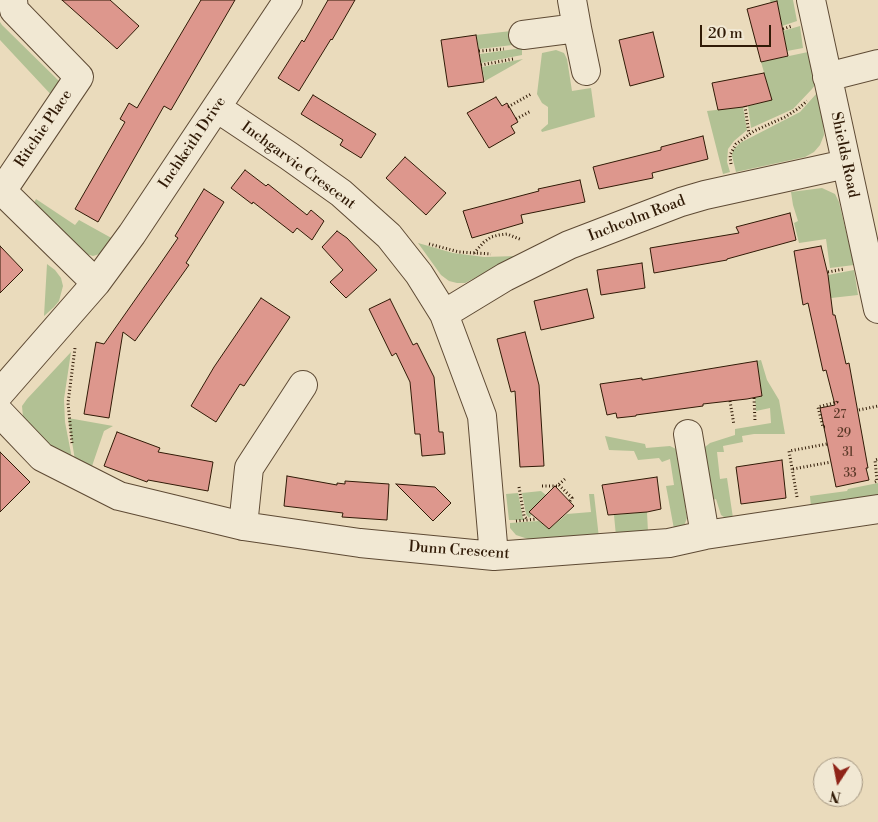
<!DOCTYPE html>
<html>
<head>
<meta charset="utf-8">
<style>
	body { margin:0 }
	#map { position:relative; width:878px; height:822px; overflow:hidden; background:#eadbbc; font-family:"Libre Bodoni",serif }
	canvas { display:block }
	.north { position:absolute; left:813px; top:757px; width:50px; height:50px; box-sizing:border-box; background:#f1e8d3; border:1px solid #a49681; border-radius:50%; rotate:191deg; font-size:14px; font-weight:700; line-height:20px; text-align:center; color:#301a06 }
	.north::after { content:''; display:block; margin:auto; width:18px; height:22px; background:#8f2418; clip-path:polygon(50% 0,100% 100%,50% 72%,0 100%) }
	.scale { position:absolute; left:700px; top:25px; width:71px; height:22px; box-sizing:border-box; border:2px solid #301a06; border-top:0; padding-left:6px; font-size:15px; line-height:18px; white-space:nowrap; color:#301a06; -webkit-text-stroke:4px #f1e8d3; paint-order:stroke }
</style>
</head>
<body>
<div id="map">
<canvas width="878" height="822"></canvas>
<div class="north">N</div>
<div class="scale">20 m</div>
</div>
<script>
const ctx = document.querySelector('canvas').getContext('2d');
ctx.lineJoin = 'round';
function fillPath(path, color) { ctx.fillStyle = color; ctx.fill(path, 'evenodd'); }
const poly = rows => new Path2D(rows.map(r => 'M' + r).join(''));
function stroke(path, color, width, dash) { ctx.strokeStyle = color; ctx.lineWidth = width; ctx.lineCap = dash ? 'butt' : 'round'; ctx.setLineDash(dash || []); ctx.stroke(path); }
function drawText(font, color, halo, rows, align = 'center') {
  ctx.font = font + ' "Libre Bodoni",serif'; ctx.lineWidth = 4; ctx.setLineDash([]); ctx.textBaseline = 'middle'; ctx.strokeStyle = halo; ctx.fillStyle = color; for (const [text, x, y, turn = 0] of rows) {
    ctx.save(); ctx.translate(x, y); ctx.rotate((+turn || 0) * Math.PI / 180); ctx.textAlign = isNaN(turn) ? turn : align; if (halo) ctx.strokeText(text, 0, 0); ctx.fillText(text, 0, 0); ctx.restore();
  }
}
const green = poly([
	[770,0,793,0,797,21,782,26,777,1,771,3],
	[0,22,2,25,61,83,56,100,0,40],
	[800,26,803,48,787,51,783,31],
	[520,30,521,44,479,49,476,35],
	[522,48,522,55,481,63,480,54],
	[556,50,564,53,567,59,572,91,591,88,595,117,542,132,541,130,548,124,548,107,542,103,537,94,542,53],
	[808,52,815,85,812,89,793,109,751,128,748,106,772,100,761,62],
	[523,59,515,64,485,81,482,67],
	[817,93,823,123,824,135,820,145,814,152,805,157,736,172,732,156,733,150,740,143,800,112],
	[743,107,747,130,734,141,728,149,727,162,730,172,723,174,707,111],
	[822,188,835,194,839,202,854,265,830,268,826,239,799,243,794,223,798,221,793,205,791,192],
	[36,199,75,225,79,220,115,240,106,252,93,256,86,254,33,205],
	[418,243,453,253,484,257,517,256,465,283,457,283,449,281,441,275],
	[47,264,55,270,61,278,63,286,59,301,54,307,44,316],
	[854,270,858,295,831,298,828,275],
	[71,352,64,399,65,422,74,469,25,423,23,417,22,406,27,399],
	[761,360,767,380,779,400,785,434,754,434,742,436,743,442,723,446,724,452,717,452,720,479,727,478,733,518,727,519,721,515,716,499,708,501,703,453,705,447,710,443,735,435,735,429,771,423,770,408,756,411,755,398,762,396,757,361],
	[68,418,113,426,104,431,91,469,75,460],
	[605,436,645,444,646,448,670,446,680,451,692,504,685,506,687,518,684,526,674,529,666,486,674,485,670,459,662,462,659,458,638,460,634,451,609,450],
	[878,483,878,496,811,507,810,496,847,491,848,489],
	[541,491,546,495,530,512,532,514,529,518,526,514,522,493],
	[518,493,523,518,525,520,509,520,506,494],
	[589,494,594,494,599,538,531,540,516,535,510,528,510,523,539,521,549,529,567,514,591,512],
	[647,512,648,532,616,536,614,515]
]);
const building = poly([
	[62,0,110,0,139,26,117,49,62,0],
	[201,0,235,0,171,110,164,106,98,222,75,209,125,122,120,119,129,103,137,108,201,0],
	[328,0,355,0,332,40,331,39,299,91,278,78,302,40,304,42,328,0],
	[777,1,788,56,761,62,747,9,777,1],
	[653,32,664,77,630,86,619,40,653,32],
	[476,35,484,82,448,87,441,40,476,35],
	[764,73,772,100,743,107,718,110,712,83,764,73],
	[313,95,376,134,361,158,340,145,343,140,301,114,313,95],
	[496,97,502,106,507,103,518,122,511,126,515,133,489,148,467,113,496,97],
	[703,136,708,159,652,173,653,178,599,189,593,167,661,150,661,147,703,136],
	[405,157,446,193,426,215,386,178,405,157],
	[245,170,266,186,268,184,307,215,311,210,324,221,312,240,297,228,293,233,253,202,252,204,231,188,245,170],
	[580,180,585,202,521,215,523,223,472,238,463,211,539,191,538,189,580,180],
	[204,189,224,202,186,263,189,265,135,341,123,332,109,418,84,414,96,342,104,344,156,270,178,238,175,236,204,189],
	[790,213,796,240,727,259,727,260,654,273,650,248,739,233,736,227,790,213],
	[337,231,347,238,377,270,346,298,330,282,343,270,322,247,337,231],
	[0,246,23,270,0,293,0,246],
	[821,246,828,275,833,315,835,315,846,364,849,363,868,468,866,468,869,480,836,487,820,408,835,405,826,370,823,371,808,303,803,305,794,251,821,246],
	[642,263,645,288,601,295,597,270,642,263],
	[587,289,594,318,541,330,534,301,587,289],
	[261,298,290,317,244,386,240,384,216,422,191,406,214,367,261,298],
	[390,299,413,345,417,343,434,377,439,432,443,432,445,454,422,456,420,434,415,434,410,382,396,353,392,356,369,309,390,299],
	[525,332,539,385,544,466,520,467,515,391,511,392,497,339,525,332],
	[757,361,762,396,747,399,703,404,703,406,636,415,636,416,617,418,616,413,607,415,600,384,642,378,642,380,757,361],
	[117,432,160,448,158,452,213,462,208,491,148,480,147,482,104,466,117,432],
	[0,452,30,482,0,512,0,452],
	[782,460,786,498,741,504,736,467,782,460],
	[287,476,337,485,337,483,345,484,345,481,389,484,387,520,342,517,343,513,284,506,287,476],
	[657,477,661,509,647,512,608,515,602,485,657,477],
	[396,484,435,487,451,503,433,521,396,484],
	[555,486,574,506,549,529,529,512,555,486]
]);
const path = poly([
	[783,29,792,26],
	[479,51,504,49],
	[481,65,513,59],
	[745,106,749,134],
	[508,107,531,94],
	[516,119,531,111],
	[731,164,730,155,736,144,754,131,785,117,799,108,807,101],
	[429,244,459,252,491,254],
	[474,253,484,242,491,237,499,235,507,234,522,240],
	[828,272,844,269],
	[754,398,755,421],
	[730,401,734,425],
	[859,410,878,406],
	[825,427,823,427,818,407,837,402,837,399],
	[72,443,68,403,75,348],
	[793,469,831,462],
	[875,482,877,481,875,460,878,459],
	[559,485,572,498,570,501],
	[542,486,557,486,565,479],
	[519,487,524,516,528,520],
	[797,497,789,451,827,444],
	[516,521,537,519]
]);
const minor = poly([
	[572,0,577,28],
	[811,0,878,309],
	[523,35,577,28,586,71],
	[827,77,878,64],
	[217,108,289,156,341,193,389,236,419,274,444,314,482,416,494,556],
	[0,189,96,283],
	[2,191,79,77,14,10,13,0],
	[444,314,505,277,569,245,681,202,705,195,846,164],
	[0,393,96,283,132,234,288,0],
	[0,413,42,457,119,496,243,526,360,543,494,556,669,543,705,535,878,509],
	[688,434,705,535],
	[243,526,249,468,303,385]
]);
const numberNames = [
	["27",840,415],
	["29",844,434],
	["31",848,453],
	["33",850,474]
];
const streetNames = [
	["Ritchie Place",44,129,-56],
	["Inchkeith Drive",193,143,-56],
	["Shields Road",844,155,78],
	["Inchgarvie Crescent",298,166,36],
	["Inchcolm Road",637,219,-21],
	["Dunn Crescent",459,551,4]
];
fillPath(green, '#b2c194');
fillPath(building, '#dd978d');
stroke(building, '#301a06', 1);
stroke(minor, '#5e4a34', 30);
stroke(path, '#301a06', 3, [1, 2.5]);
stroke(minor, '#f1e8d3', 28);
drawText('12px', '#5b3928', null, numberNames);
drawText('15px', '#301a06', '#f1e8d3', streetNames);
</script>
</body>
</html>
